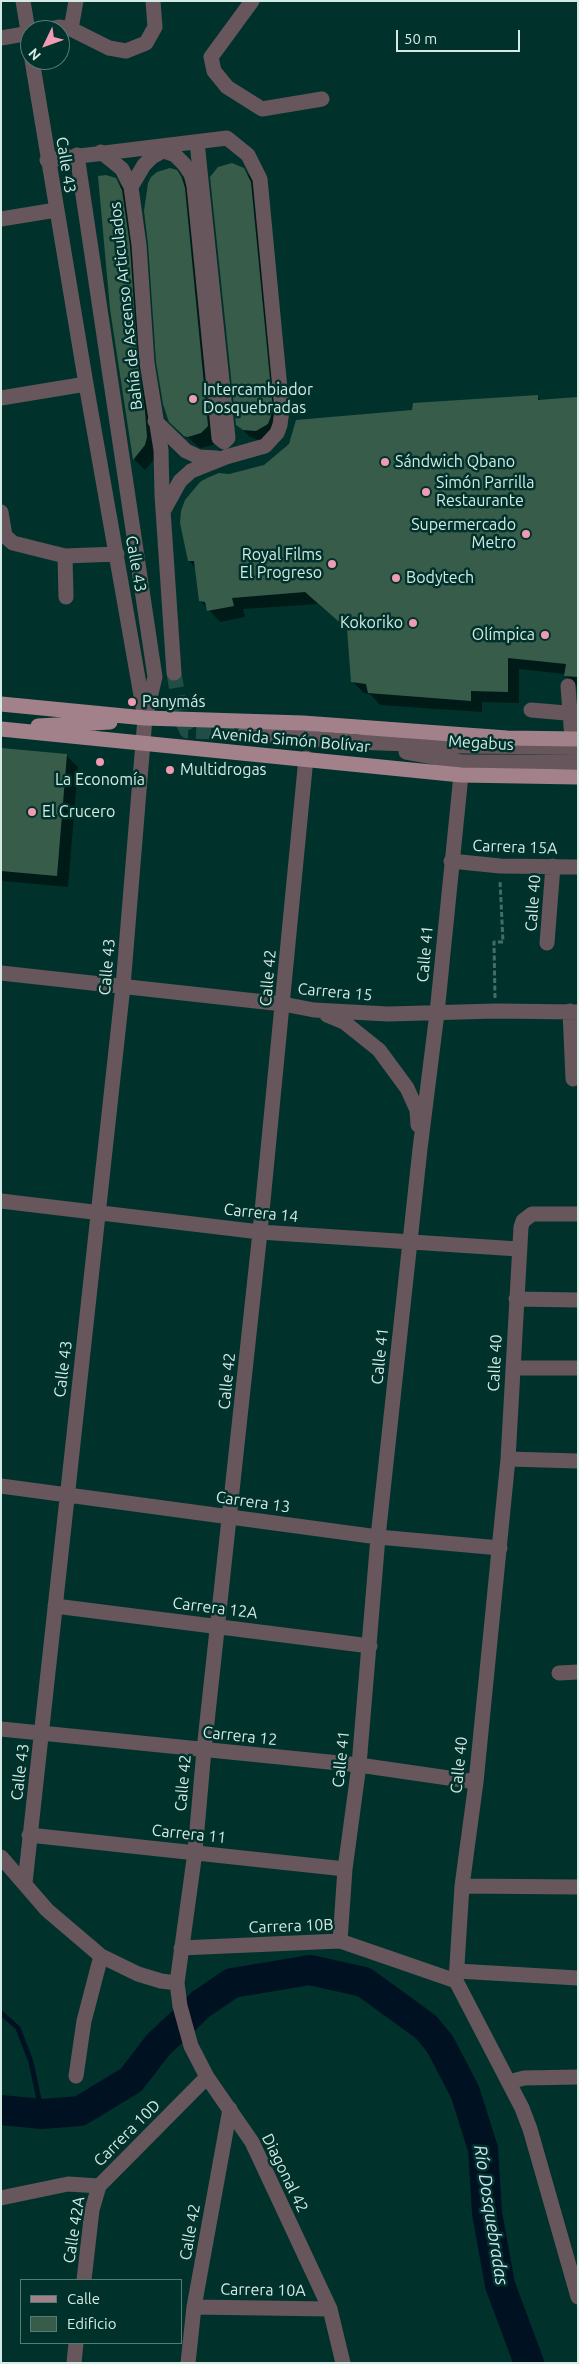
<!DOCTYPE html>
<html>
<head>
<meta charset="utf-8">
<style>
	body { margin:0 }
	#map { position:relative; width:579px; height:2364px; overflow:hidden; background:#00322b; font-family:Ubuntu,sans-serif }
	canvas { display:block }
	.frame { position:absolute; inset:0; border:2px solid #d3eae5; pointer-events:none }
	.legend { position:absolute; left:20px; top:2279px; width:162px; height:65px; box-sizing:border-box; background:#00322b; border:1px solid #547c75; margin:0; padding:6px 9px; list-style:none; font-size:15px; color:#d3eae5 }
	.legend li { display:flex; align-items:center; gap:10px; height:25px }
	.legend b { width:25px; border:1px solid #547c75 }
	.north { position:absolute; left:20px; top:20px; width:50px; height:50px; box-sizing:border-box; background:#00322b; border:1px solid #547c75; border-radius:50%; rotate:228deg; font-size:14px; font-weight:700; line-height:20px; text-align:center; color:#d3eae5 }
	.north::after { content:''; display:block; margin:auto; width:18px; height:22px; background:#f19ab3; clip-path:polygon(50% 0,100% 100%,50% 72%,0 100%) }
	.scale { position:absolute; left:396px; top:30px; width:124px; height:22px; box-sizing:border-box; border:2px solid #d3eae5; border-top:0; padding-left:6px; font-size:15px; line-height:18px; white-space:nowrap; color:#d3eae5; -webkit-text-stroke:4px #00322b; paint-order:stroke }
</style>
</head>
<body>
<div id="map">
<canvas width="579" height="2364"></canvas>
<div class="frame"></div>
<ul class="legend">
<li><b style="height:6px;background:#a3818a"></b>Calle</li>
<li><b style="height:14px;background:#385c4a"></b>Edificio</li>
</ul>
<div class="north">N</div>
<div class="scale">50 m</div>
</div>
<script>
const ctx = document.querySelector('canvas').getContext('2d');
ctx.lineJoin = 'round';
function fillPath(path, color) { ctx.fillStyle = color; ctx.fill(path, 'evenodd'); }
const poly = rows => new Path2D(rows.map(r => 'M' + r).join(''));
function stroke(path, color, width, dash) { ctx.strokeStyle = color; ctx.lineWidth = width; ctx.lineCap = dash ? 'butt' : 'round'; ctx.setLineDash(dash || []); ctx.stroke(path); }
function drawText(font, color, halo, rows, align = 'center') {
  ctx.font = font + ' Ubuntu,sans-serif'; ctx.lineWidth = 5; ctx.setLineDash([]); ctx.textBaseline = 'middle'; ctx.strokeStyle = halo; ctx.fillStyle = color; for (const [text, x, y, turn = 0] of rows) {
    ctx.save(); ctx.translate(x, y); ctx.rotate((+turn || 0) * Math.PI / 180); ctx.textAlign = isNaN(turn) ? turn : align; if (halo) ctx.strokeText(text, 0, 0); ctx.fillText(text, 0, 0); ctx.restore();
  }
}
const shadow = poly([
	[243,169,255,181,284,422,262,442,250,437,238,425],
	[176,171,188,183,219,438,213,445,200,448,180,431],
	[114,178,126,190,156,457,145,470,134,459,111,309],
	[537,397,542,401,578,399,578,688,565,676,565,674,519,669,519,703,482,702,482,712,380,705,370,694,364,693,352,681,348,630,318,604,243,609,245,617,220,622,200,600,196,568,189,561,229,476,265,467,414,411],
	[66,755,78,767,68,887,3,881,1,879,1,758]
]);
const stream = poly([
	[1,2013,18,2028,31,2062,42,2114]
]);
const river = poly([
	[1,2110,42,2114,80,2111,131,2080,158,2045,175,2029,201,2004,232,1983,310,1970,364,1982,426,2027,440,2044,465,2092,483,2149,487,2213,500,2285,529,2363]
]);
const building = poly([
	[232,163,244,168,251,182,273,410,268,424,256,431,243,430,236,425,210,177,218,167],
	[170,168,177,170,182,178,185,188,208,426,201,433,188,437,184,436,169,422,163,404,156,362,148,244,144,211,148,183,151,177,157,172],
	[106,175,116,178,122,190,130,246,138,364,145,411,147,437,145,445,133,460,110,309,98,176],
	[538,395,538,400,578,397,578,677,564,676,566,664,508,658,508,692,471,691,471,701,368,693,366,684,351,682,347,629,305,592,232,598,234,606,207,611,205,602,199,601,194,561,188,561,180,523,181,511,185,500,200,482,207,478,219,473,229,474,264,465,289,444,296,420,412,410,413,403],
	[1,748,67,754,57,876,1,871]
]);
const minorTunnel = poly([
	[174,673,182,721,187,731,245,733]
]);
const path = poly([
	[495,998,494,942,503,942,500,881]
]);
const minor = poly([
	[23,1,30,43],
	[252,1,211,57,214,71,227,87,262,109,322,99],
	[71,29,76,1],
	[44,30,59,27,71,29,109,48,126,51,146,43,155,27,153,1],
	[1,38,30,33],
	[156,148,175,155,184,164,191,174,194,186,219,438,224,442,228,438,197,142],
	[101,152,122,169,131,187,139,245,147,363,161,450,162,495,174,673],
	[77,155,155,677,147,710],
	[47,160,227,138,248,155,260,179,282,410,280,425,277,433,265,446,226,457,191,471,180,481,164,510],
	[131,187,144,165,152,157,168,148],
	[1,219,56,210],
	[1,398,86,384],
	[155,421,186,451,199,457,217,458],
	[1,512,5,536,13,543,65,556,117,554],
	[65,556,66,597],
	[568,686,572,739],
	[531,710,578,714],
	[245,733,355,742,461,746,578,747],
	[406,752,461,762,578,762],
	[306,758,260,1232,204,1750,195,1852,177,1983,180,2006,191,2046,207,2077,252,2142,330,2309,343,2363],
	[451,861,500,866,578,867],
	[547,943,553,866],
	[1,973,283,1004,314,1010,388,1014,496,1011,578,1012],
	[570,1011,573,1079],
	[327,1015,344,1022,379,1050,407,1088,417,1110,418,1125],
	[1,1201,260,1232,518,1249],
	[578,1214,532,1214,523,1221,521,1227,508,1459,476,1782,462,1886,456,1981,522,2108,530,2129,578,2297],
	[516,1299,578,1300],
	[513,1368,578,1368],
	[508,1459,578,1461],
	[1,1486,378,1537,500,1548],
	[55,1606,370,1646],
	[559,1673,578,1672],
	[1,1729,359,1765,476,1782],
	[29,1835,345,1869],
	[1,1857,47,1910,101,1956,138,1974,161,1981,177,1983],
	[25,1883,123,986,145,718,86,384,32,60],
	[462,1886,578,1887],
	[340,1941,345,1869,359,1765,378,1537,420,1149,437,1013,461,775],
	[181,1948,340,1941,456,1981],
	[457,1971,578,1978],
	[76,2076,84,2021,101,1956],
	[509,2082,524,2078,578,2077],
	[1,2198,68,2184,99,2186,207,2077],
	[84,2280,92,2210,99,2186],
	[194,2307,330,2309],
	[74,2363,76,2343],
	[188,2363,194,2307,230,2109]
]);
const major = poly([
	[1,704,145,718,303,723,507,738,578,739],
	[38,726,110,722],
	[1,729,461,775,578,777]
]);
const markers = [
	[193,399,5,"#f19ab3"],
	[385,462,5,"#f19ab3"],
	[426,492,5,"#f19ab3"],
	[526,534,5,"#f19ab3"],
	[332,564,5,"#f19ab3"],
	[396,578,5,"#f19ab3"],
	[413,623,5,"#f19ab3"],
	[545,635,5,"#f19ab3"],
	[132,702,5,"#f19ab3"],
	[100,762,5,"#f19ab3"],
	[170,770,5,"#f19ab3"],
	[32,812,5,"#f19ab3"]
];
const streetNames = [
	["Calle 43",66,165,81],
	["Bahía de Ascenso Articulados",126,306,-96],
	["Calle 43",136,564,80],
	["Avenida Simón Bolívar",291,740,5],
	["Megabus",481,743,3],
	["Carrera 15A",515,847,2],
	["Calle 40",533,903,-86],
	["Calle 41",425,954,-85],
	["Calle 43",107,967,-85],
	["Calle 42",268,978,-85],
	["Carrera 15",335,992,5],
	["Carrera 14",261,1213,6],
	["Calle 41",380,1356,-84],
	["Calle 40",495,1363,-87],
	["Calle 43",63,1369,-83],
	["Calle 42",227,1381,-84],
	["Carrera 13",253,1502,8],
	["Carrera 12A",215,1608,7],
	["Carrera 12",240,1736,6],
	["Calle 41",341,1759,-84],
	["Calle 40",459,1765,-84],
	["Calle 43",20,1772,-83],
	["Calle 42",183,1783,-85],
	["Carrera 11",189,1834,6],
	["Carrera 10B",291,1926,-2],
	["Carrera 10D",127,2133,-45],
	["Diagonal 42",285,2173,64],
	["Calle 42A",74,2230,-81],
	["Calle 42",190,2232,-80],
	["Carrera 10A",263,2290,1]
];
const poiNames = [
	["Intercambiador",203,390],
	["Dosquebradas",203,408],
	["Sándwich Qbano",395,462],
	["Simón Parrilla",436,483],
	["Restaurante",436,501],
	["Supermercado",516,525,"right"],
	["Metro",516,543,"right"],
	["Royal Films",322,555,"right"],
	["El Progreso",322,573,"right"],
	["Bodytech",406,578],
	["Kokoriko",403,623,"right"],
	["Olímpica",535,635,"right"],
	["Panymás",142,702],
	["Multidrogas",180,770],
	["La Economía",100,780,"center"],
	["El Crucero",42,812]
];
const waterNames = [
	["Río Dosquebradas",491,2215,81]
];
fillPath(shadow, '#0007');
stroke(stream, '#001121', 5);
stroke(river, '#001121', 30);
fillPath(building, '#385c4a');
stroke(minorTunnel, '#204e47', 15, [15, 8]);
stroke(path, '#446d67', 3, [5, 2.5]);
stroke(minor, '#67565b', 15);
stroke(major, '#a3818a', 15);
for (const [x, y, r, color] of markers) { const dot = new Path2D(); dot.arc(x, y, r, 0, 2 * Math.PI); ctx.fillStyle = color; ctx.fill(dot); stroke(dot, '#00322b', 2); }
drawText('16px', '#d3eae5', '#00322b', streetNames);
drawText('16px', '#d3eae5', '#00322b', poiNames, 'left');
drawText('italic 18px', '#d1e4f4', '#00322b', waterNames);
</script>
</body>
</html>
